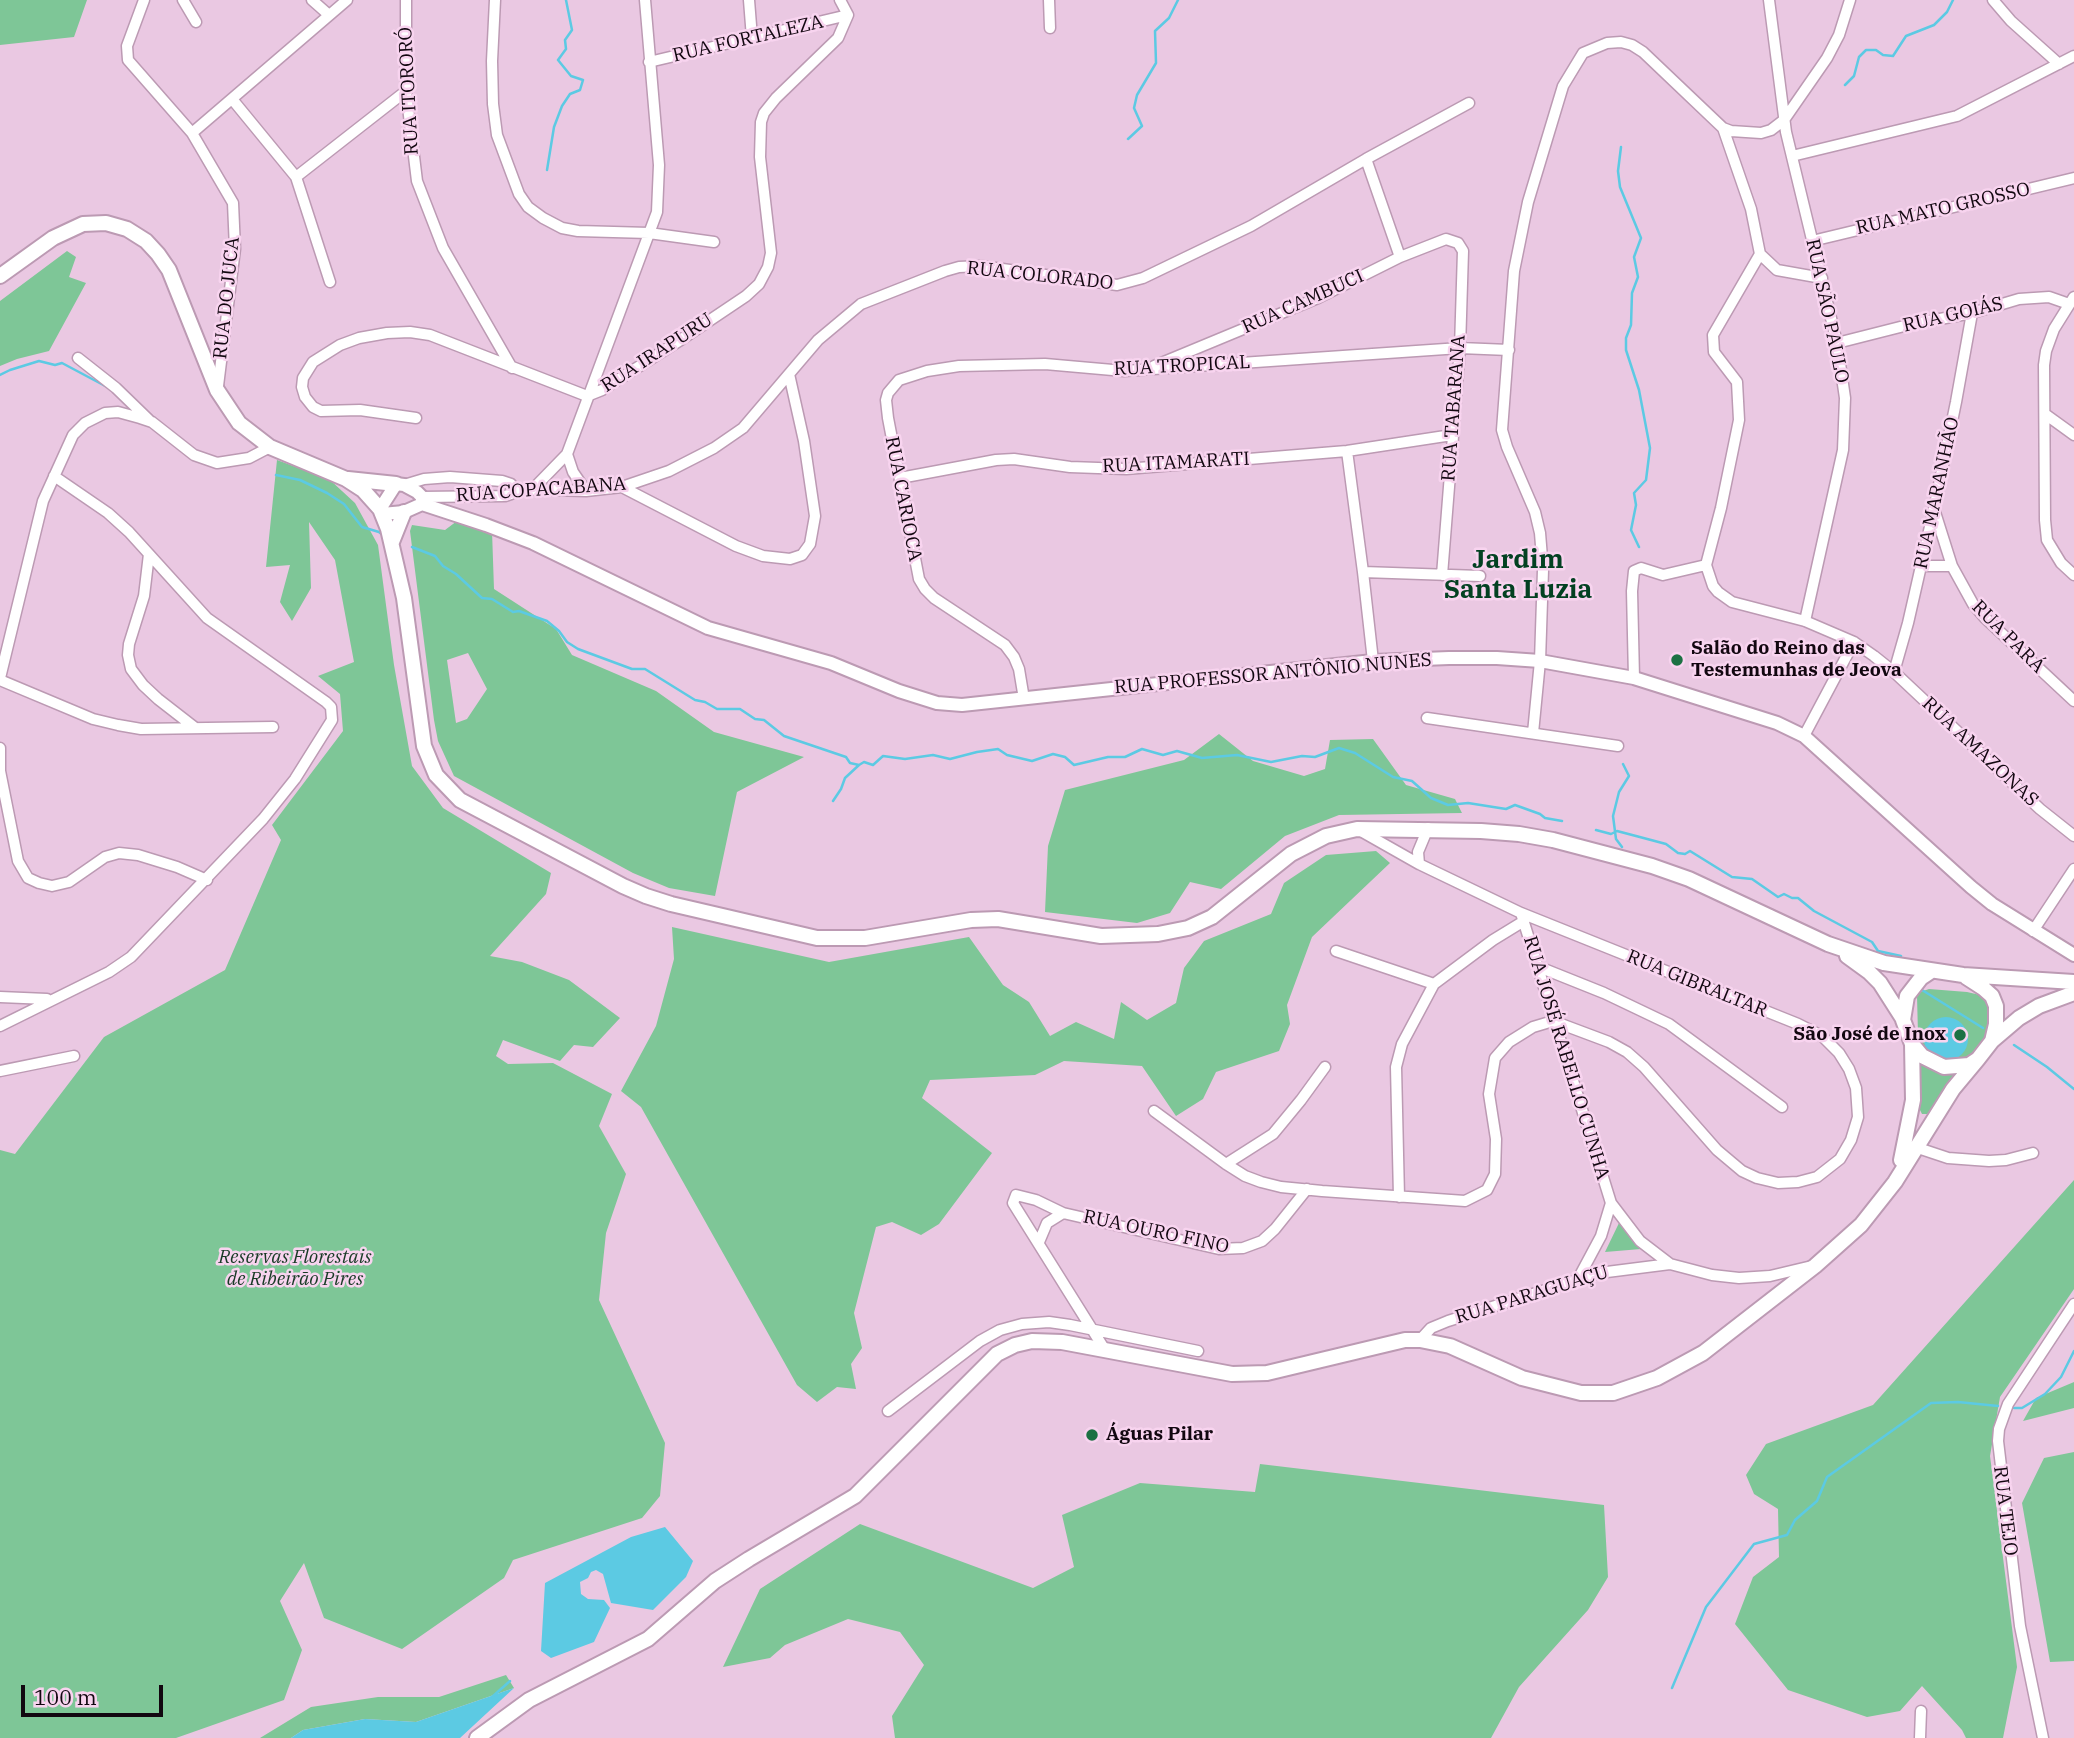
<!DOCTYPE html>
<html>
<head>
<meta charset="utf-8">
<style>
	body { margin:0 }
	#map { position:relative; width:2074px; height:1738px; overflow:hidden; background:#eac8e2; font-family:"IBM Plex Serif",serif }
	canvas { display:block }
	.scale { position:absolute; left:21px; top:1685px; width:142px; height:32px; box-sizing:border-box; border:4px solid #120710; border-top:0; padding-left:9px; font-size:21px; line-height:24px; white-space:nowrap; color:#120710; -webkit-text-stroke:5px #f8d4ef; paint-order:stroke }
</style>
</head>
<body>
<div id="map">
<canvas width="2074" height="1738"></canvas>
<div class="scale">100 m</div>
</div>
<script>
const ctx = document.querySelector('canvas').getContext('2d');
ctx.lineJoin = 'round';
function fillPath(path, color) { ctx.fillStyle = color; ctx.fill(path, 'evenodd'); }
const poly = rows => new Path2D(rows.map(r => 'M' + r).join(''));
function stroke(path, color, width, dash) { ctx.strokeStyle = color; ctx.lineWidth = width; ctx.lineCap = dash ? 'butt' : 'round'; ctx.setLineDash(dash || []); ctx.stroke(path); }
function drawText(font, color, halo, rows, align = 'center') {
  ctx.font = font + ' "IBM Plex Serif",serif'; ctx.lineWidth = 5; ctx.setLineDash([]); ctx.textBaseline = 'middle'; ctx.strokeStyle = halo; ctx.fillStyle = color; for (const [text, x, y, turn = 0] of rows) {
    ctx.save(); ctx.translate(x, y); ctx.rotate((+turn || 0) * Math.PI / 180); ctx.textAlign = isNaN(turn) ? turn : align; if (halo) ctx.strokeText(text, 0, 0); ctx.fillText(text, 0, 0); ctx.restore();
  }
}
const green = poly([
	[0,0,87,0,74,37,0,45],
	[67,251,76,257,69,277,86,283,49,351,17,359,0,366,0,301],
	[277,460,329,479,355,503,378,545,394,665,412,766,443,808,551,873,546,894,490,956,522,962,569,980,620,1018,593,1047,574,1045,560,1061,503,1040,496,1056,508,1064,553,1063,612,1094,599,1126,626,1174,606,1233,599,1300,665,1443,660,1496,642,1518,513,1560,504,1578,402,1649,324,1618,304,1563,280,1601,302,1650,284,1700,176,1738,0,1738,0,1150,15,1154,104,1037,225,970,281,840,272,825,343,731,340,694,318,676,354,662,335,560,309,522,311,588,292,621,280,602,290,565,266,567],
	[457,521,492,531,494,589,556,629,572,655,656,691,714,732,804,757,737,792,715,896,669,888,633,873,454,776,438,741,434,720,410,531,412,525,445,530],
	[468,653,487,689,467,719,456,723,447,660],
	[1219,734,1253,761,1304,776,1325,769,1330,740,1373,739,1406,785,1455,799,1462,813,1339,815,1285,836,1221,889,1190,882,1170,913,1137,923,1045,912,1048,846,1065,790,1184,760],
	[1376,851,1390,863,1312,937,1287,1005,1290,1024,1279,1051,1216,1072,1203,1099,1176,1116,1142,1066,1064,1061,1035,1075,930,1080,922,1098,992,1153,939,1224,921,1235,892,1222,876,1227,854,1313,862,1348,851,1364,856,1389,837,1387,817,1402,797,1385,641,1107,621,1091,656,1026,674,959,672,927,829,962,969,937,1003,985,1029,1002,1050,1036,1076,1022,1114,1039,1121,1002,1147,1020,1176,1003,1184,968,1204,941,1271,914,1284,883,1326,855],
	[1929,989,1967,992,1980,995,1989,1002,1992,1027,1965,1068,1931,1110,1927,1114,1922,1114,1920,1110,1917,996,1920,992],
	[2074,1180,2074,1289,2000,1397,1990,1456,2017,1667,2003,1738,1966,1738,1962,1730,1922,1686,1900,1711,1867,1717,1788,1690,1735,1624,1753,1577,1779,1557,1778,1509,1754,1494,1746,1475,1766,1444,1873,1405],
	[1619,1223,1641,1249,1605,1252],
	[2074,1382,2074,1408,2023,1421,2036,1398],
	[2074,1452,2074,1661,2050,1662,2022,1503,2044,1458],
	[1260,1464,1604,1505,1608,1577,1588,1610,1519,1687,1491,1738,895,1738,892,1716,924,1665,900,1632,848,1619,785,1645,770,1658,723,1667,760,1589,860,1524,1033,1588,1074,1567,1062,1515,1140,1483,1255,1492],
	[506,1675,514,1688,416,1722,365,1719,303,1730,291,1738,260,1738,311,1707,378,1697,439,1697]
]);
const water = poly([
	'1924 1039a22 22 0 1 1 44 0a22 22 0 1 1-44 0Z',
	[665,1527,693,1561,686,1577,653,1610,611,1603,603,1574,596,1570,591,1572,588,1578,580,1582,581,1594,588,1599,604,1600,610,1608,594,1642,551,1658,541,1651,545,1583,631,1537],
	[514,1688,460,1738,291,1738,303,1730,365,1719,416,1722]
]);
const stream = poly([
	[1845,85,1854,76,1859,57,1866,50,1876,50,1883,55,1893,56,1906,36,1934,25,1947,12,1953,0],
	[1128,139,1142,126,1134,108,1137,95,1156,63,1155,31,1169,18,1178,0],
	[1621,147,1618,171,1620,187,1641,238,1634,257,1638,277,1632,293,1631,325,1626,338,1626,350,1639,390,1650,448,1646,480,1634,493,1636,505,1631,530,1639,547],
	[547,170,554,127,562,106,570,94,580,90,583,80,571,76,558,60,566,49,565,40,572,30,566,0],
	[0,375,10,370,39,361,55,365,62,363,109,388],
	[276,475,300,480,327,493,344,504,362,527,379,532,385,537],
	[412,547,435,556,443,566,456,574,482,598,492,599,513,612,519,611,547,621,559,631,567,642,578,649,632,669,645,669,695,700,705,702,717,709,740,709,755,719,764,720,784,736,846,757,850,763,859,765,864,762,873,765,883,756,905,759,933,755,950,759,977,752,998,749,1007,755,1032,761,1053,754,1065,757,1074,765,1108,757,1125,757,1142,749,1163,755,1177,751,1202,758,1237,755,1271,762,1302,756,1315,757,1339,748,1355,753,1393,777,1412,781,1431,798,1448,805,1468,803,1506,809,1515,805,1540,814,1545,818,1562,821],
	[833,801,841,789,845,778,859,765],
	[1596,830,1611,834,1617,831,1636,836,1666,844,1678,853,1685,854,1690,851,1732,877,1752,879,1778,897,1784,894,1792,898,1798,898,1814,911,1872,942,1878,951,1901,956],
	[1622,847,1616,839,1613,816,1619,792,1629,776,1623,764],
	[1922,990,1983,1028],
	[2014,1045,2047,1067,2074,1089],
	[2014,1408,2022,1408,2045,1394,2061,1377,2074,1351],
	[1672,1688,1706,1607,1754,1544,1787,1535,1795,1520,1817,1501,1827,1477,1931,1403,1958,1402,1998,1406],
	[492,1697,510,1681]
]);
const minor = poly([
	[144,0,127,46,128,60,192,133,233,203,235,249,218,386],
	[183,0,196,22],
	[312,0,329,15],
	[406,0,406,91,417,181,443,248,512,368],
	[495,0,492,61,493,104,497,135,519,194,528,207,543,218,562,228,578,231,649,233,714,242],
	[749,0,752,38],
	[1049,0,1050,28],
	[1769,0,1786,132,1837,343,1845,398,1843,450,1805,621],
	[1993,0,2011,21,2059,64],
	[649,62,848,15],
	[232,99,296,177,330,282],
	[1723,128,1731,131,1761,133,1771,130,1784,120,1827,58,1839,35,1850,0],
	[192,133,347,0],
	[1792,156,1957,116,2074,56],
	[1366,159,1400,257],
	[296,177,406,91],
	[1812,241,2074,178],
	[1760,254,1777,270,1822,278],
	[2074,297,2054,329,2046,351,2044,365,2045,520,2047,540,2061,563,2074,575],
	[1837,343,1908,325,1972,313,2019,299,2049,297,2069,304],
	[78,358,116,388,149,420],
	[1154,366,1318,298,1400,257,1446,239,1458,243,1463,251,1460,348,1442,575],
	[2045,414,2074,435],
	[416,418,360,410,321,411,313,407,305,397,302,387,303,378,313,362,340,345,359,338,387,333,410,332,430,335,587,396,602,390,679,341,746,296,759,284,768,267,771,253,760,157,761,122,764,113,776,98,838,38,848,15,840,0],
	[1347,451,1363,572,1373,661],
	[567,454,573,472,586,491],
	[900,478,996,460,1014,459,1070,467,1126,469,1347,451,1452,435],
	[404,485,424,479,450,477,502,481,511,484,515,489],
	[622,487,736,546,763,556,790,559,802,555,810,544,815,516,804,441,789,374],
	[532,490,567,454,657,212,659,165,645,0],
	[422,497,505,496,511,494,515,489,586,491,622,487,669,471,714,448,743,428,818,340,861,304,945,271,959,267,981,266,1117,285,1143,278,1251,226,1366,159,1469,103],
	[1934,509,1952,566,1973,604,1985,618,2074,701],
	[149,554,144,596,129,644,128,655,131,669,143,685,158,699,194,727],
	[1706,565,1713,586,1718,592,1732,602,1805,621,1854,642,1874,656,1894,672,2040,809,2074,836],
	[1921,566,1952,566],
	[1363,572,1480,576],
	[1894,672,1908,623,1934,509,1956,402,1972,313],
	[0,678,43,501,73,435,85,423,105,413,118,412,140,418,152,422,194,455,217,463,249,458,270,447],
	[1634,678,1632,591,1634,571,1641,568,1663,575,1706,565],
	[0,680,93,719,118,725,141,729,273,727],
	[1024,699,1019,669,1014,657,1005,645,934,598,925,589,919,579,888,418,886,400,888,393,899,380,927,371,959,366,1045,364,1124,371,1460,348,1509,350],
	[1427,718,1618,746],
	[1533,733,1540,661,1543,570,1540,533,1535,512,1507,447,1502,430,1514,271,1528,202,1563,86,1583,53,1607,43,1621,42,1632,45,1643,52,1723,128,1751,209,1760,254,1713,335,1714,352,1737,382,1739,420,1721,508,1706,565],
	[1804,736,1854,642],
	[0,748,0,771,18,861,28,878,39,883,52,886,69,882,105,857,119,853,138,855,177,867,207,880],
	[1419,864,1418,852,1428,828],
	[1521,913,1611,1203,1640,1241,1670,1264],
	[2033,931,2074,869],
	[1336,951,1434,984],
	[1539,967,1604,993,1669,1024,1782,1107],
	[0,997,47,999],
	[0,1026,109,972,131,957,263,819,295,779,332,720,331,707,326,702,207,618,129,532,108,513,54,476],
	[0,1071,74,1056],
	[1154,1111,1226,1164,1245,1176,1261,1182,1281,1187,1322,1191,1465,1201,1487,1190,1495,1174,1496,1139,1489,1094,1495,1058,1509,1042,1533,1027,1553,1021,1609,1042,1627,1052,1644,1067,1717,1150,1742,1171,1757,1178,1778,1183,1798,1182,1817,1177,1840,1159,1851,1140,1858,1117,1856,1088,1849,1069,1839,1053,1822,1036,1798,1024,1521,913,1419,864,1359,830],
	[1915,1147,1948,1158,1989,1161,2006,1160,2033,1153],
	[1226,1164,1273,1134,1301,1100,1325,1067],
	[1399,1197,1396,1067,1402,1044,1434,984,1493,940,1524,921],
	[1039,1242,1047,1223,1063,1213],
	[1578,1279,1601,1236,1611,1203],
	[1420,1340,1431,1328,1448,1321,1599,1273,1670,1264,1712,1275,1739,1278,1770,1276,1812,1266],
	[1105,1350,1013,1203,1016,1195,1036,1200,1063,1213,1219,1249,1243,1248,1262,1241,1275,1229,1307,1189],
	[888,1411,980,1341,1000,1330,1022,1324,1049,1322,1070,1325,1198,1351],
	[1920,1738,1921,1711],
	[2043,1738,2020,1626,1998,1441,1999,1429,2008,1404,2074,1304]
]);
const tertiary = poly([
	[422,504,486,525,533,543,708,628,831,663,899,691,937,703,962,705,1373,661,1449,658,1497,658,1540,661,1634,678,1777,723,1804,736,1971,887,1992,904,2074,955],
	[380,509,396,484,404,485,417,492,422,497,422,504],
	[382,514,404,512,422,504]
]);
const secondary = poly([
	[0,276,53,238,83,224,106,223,127,229,146,241,158,254,169,270,217,390,239,423,270,447,346,479,363,490,380,509,388,529,404,598,424,746,436,775,460,800,623,886,646,896,671,904,817,938,865,938,971,920,998,919,1101,936,1158,934,1188,928,1212,917,1291,854,1326,836,1357,829,1481,831,1519,834,1553,840,1652,866,1689,879,1828,944,1884,963,1963,975,2074,982],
	[348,479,396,484],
	[392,542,404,512],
	[1847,956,1869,972,1880,983,1903,1019],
	[1930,972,1921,978,1907,996,1903,1020,1912,1044,1922,1056,1944,1067,1969,1065,1978,1059,1992,1041,2019,1018,2039,1006,2074,993],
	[1966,977,1983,988,1992,996,1996,1006,1996,1024,1992,1041],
	[1901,1160,1913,1100,1912,1044],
	[477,1738,529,1700,648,1639,715,1581,749,1559,855,1496,997,1354,1015,1345,1032,1341,1062,1342,1232,1374,1267,1373,1384,1345,1405,1340,1420,1340,1450,1346,1522,1378,1581,1393,1613,1393,1657,1378,1703,1353,1815,1266,1861,1225,1895,1182,1953,1089,1978,1059]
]);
const markers = [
	[1677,660,7,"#1c7143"],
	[1960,1035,7,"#1c7143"],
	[1092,1435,7,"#1c7143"]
];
const streetNames = [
	["RUA FORTALEZA",748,39,-13],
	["RUA ITORORÓ",409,91,-93],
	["RUA MATO GROSSO",1943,209,-13],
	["RUA COLORADO",1040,276,6],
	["RUA DO JUCA",227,298,-84],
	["RUA CAMBUCI",1303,302,-24],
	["RUA SÃO PAULO",1827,311,78],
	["RUA GOIÁS",1953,315,-13],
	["RUA IRAPURU",657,353,-33],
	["RUA TROPICAL",1182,366,-3],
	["RUA TABARANA",1454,408,-86],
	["RUA ITAMARATI",1176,463,-3],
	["RUA COPACABANA",541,490,-4],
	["RUA MARANHÃO",1937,493,-78],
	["RUA CARIOCA",903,499,79],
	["RUA PARÁ",2008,637,45],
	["RUA PROFESSOR ANTÔNIO NUNES",1273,674,-5],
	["RUA AMAZONAS",1980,752,43],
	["RUA GIBRALTAR",1697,984,22],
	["RUA JOSÉ RABELLO CUNHA",1566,1058,73],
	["RUA OURO FINO",1156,1232,12],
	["RUA PARAGUAÇU",1532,1295,-17],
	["RUA TEJO",2005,1511,83]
];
const poiNames = [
	["Salão do Reino das",1691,649],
	["Testemunhas de Jeova",1691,671],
	["São José de Inox",1946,1035,"right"],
	["Águas Pilar",1106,1435]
];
const parkNames = [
	["Reservas Florestais",295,1258],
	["de Ribeirão Pires",295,1280]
];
const districtNames = [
	["Jardim",1518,560],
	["Santa Luzia",1518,590]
];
fillPath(green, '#7ec697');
fillPath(water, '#5ccae3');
stroke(stream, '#5ccae3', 2.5);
stroke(minor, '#bc9ab3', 13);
stroke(tertiary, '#bc9ab3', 16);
stroke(secondary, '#bc9ab3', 18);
stroke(minor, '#fff', 10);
stroke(tertiary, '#fff', 12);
stroke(secondary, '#fff', 14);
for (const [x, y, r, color] of markers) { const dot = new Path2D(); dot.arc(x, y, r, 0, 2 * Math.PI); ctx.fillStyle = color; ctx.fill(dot); stroke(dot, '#f8d4ef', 2.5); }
drawText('19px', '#120710', '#f8d4ef', streetNames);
drawText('bold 19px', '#120710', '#f8d4ef', poiNames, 'left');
drawText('italic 19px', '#183a25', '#f8d4ef', parkNames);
drawText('bold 26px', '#034122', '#f8d4ef', districtNames);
</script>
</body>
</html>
